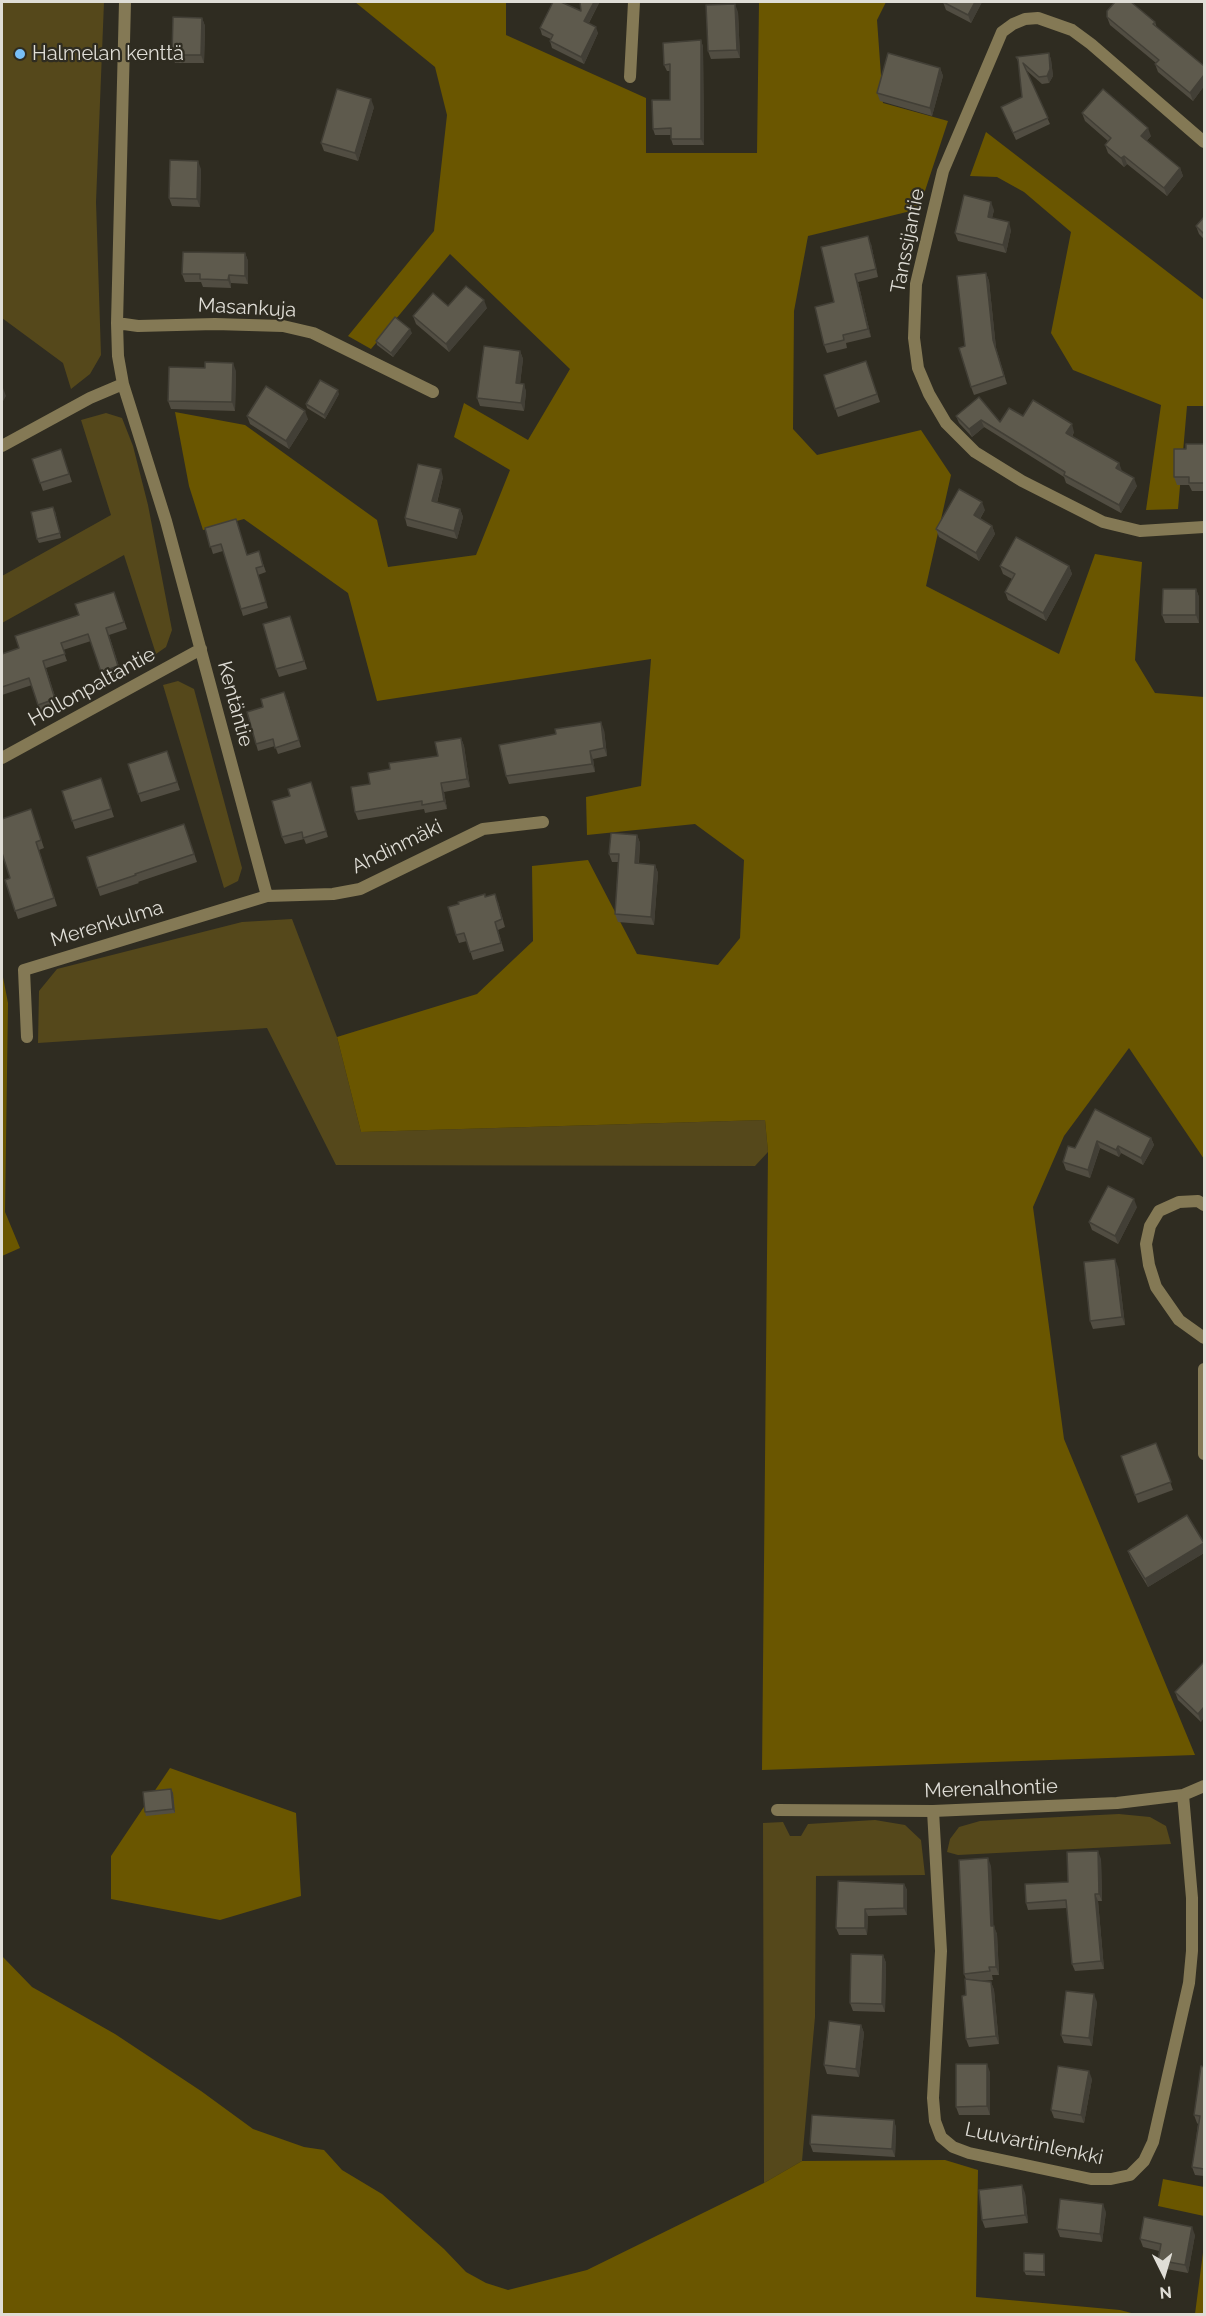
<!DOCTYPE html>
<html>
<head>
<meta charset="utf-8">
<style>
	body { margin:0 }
	#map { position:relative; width:1206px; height:2316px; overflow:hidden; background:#2f2c21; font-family:Raleway,sans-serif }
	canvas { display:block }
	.frame { position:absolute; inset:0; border:3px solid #dfddd6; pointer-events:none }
	.north { position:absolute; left:1134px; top:2244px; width:60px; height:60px; -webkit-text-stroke:4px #2f2c21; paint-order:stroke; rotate:175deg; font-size:16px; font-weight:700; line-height:24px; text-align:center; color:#dfddd6 }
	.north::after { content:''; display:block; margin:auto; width:21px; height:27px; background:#dfddd6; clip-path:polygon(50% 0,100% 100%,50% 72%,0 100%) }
</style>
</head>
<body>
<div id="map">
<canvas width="1206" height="2316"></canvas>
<div class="frame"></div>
<div class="north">N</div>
</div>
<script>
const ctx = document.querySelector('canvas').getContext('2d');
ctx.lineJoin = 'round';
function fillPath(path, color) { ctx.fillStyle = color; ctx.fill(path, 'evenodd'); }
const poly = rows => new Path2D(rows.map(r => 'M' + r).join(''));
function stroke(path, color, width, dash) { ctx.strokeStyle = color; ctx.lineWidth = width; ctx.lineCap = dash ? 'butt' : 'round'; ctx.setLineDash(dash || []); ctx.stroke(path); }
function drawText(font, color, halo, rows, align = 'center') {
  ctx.font = font + ' Raleway,sans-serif'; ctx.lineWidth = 4.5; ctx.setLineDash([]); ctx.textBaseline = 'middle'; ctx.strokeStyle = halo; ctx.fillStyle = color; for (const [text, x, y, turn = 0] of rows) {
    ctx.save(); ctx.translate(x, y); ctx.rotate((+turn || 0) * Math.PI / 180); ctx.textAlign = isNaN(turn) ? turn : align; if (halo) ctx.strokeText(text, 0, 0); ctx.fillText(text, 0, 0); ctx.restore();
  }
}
const green = poly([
	[2,2,104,2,96,202,101,355,90,374,71,389,63,363,2,318],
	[106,413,122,418,133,446,148,505,172,630,166,647,156,654,124,555,2,623,2,576,111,515,81,420],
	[178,681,194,689,242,868,238,881,224,888,163,685],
	[292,919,337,1037,361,1132,765,1120,768,1152,755,1166,336,1165,267,1028,38,1043,39,991,57,969,242,922],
	[1119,1814,1150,1817,1166,1826,1171,1844,958,1855,947,1852,950,1839,959,1827,980,1821],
	[875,1820,905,1825,921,1840,925,1875,816,1876,815,2017,802,2161,764,2183,763,1823,783,1822,790,1836,801,1836,808,1824]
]);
const forest = poly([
	[355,2,506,2,506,35,646,98,646,153,757,153,759,2,886,2,877,20,883,103,948,121,919,209,808,236,794,311,793,429,817,455,921,430,951,475,926,586,1059,654,1095,554,1142,562,1135,660,1155,693,1204,697,1204,1159,1129,1048,1064,1136,1033,1207,1064,1439,1195,1755,762,1770,768,1152,765,1120,361,1132,337,1037,477,994,533,941,532,866,588,860,637,954,718,965,740,938,744,860,695,824,587,835,586,797,641,786,651,659,377,701,348,593,244,519,203,530,189,486,175,412,245,425,377,520,388,567,476,555,510,470,454,437,464,403,528,440,570,369,450,254,371,349,348,336,434,231,447,115,435,67],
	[986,132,1204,300,1204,406,1187,406,1178,509,1146,510,1161,405,1073,370,1051,333,1071,232,1024,192,997,177,970,176],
	[2,972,8,1003,5,1212,20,1248,2,1256],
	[170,1768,296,1813,301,1896,220,1920,111,1899,111,1856],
	[2,1956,32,1987,115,2034,201,2091,253,2129,304,2147,324,2150,342,2170,382,2194,444,2249,466,2272,486,2283,508,2290,587,2270,764,2183,802,2161,945,2160,978,2170,976,2297,1120,2310,1135,2314,2,2314],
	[1163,2179,1204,2187,1204,2216,1158,2206],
	[1204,2245,1204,2314,1195,2314]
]);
const street = poly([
	[125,2,117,323,118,356,123,384,166,521,267,896],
	[630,77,634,2],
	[1204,142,1091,44,1072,30,1038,18,1025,19,1013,24,1002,32,943,171,916,284,914,338,918,368,929,394,946,423,975,452,1022,481,1103,522,1140,531,1204,527],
	[117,323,138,326,215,324,283,326,313,333,433,392],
	[2,446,90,398,123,384],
	[2,758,201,649],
	[27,1037,24,970,267,896,333,894,360,889,483,829,543,822],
	[1204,1205,1198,1201,1179,1202,1159,1211,1150,1226,1146,1244,1149,1265,1156,1287,1179,1320,1204,1338],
	[1204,1369,1204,1454],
	[777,1810,933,1811,1117,1803,1183,1795,1204,1786],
	[933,1811,941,1951,933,2098,935,2121,941,2137,953,2147,969,2153,1091,2179,1111,2179,1130,2175,1144,2161,1153,2142,1189,1983,1192,1951,1192,1898,1183,1795]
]);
const wall = poly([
	[580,2,615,2,615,3,599,3,589,23,598,33,584,64,552,48,550,41,551,39,542,35,540,28,581,11],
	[943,2,982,2,971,23,946,10],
	[738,12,740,58,711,59,708,51],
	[1107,17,1155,22,1157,28,1204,66,1204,86,1193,101,1158,72,1155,64,1156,63,1110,25],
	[202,18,205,26,204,63,175,63,172,55],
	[701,40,703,47,704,145,673,145,671,139,671,135,655,135,653,129,670,100,670,71,667,71,664,65],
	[1049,53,1051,60,1053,76,1049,83,1042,84,1026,70,1050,124,1016,140,1001,107,1022,97,1019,64,1016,57],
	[940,68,943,76,932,116,880,101,877,93],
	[374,107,358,161,324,151,321,143],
	[1082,113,1151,136,1146,141,1180,168,1183,176,1167,196,1127,164,1124,167,1108,153,1105,145,1108,141,1085,121],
	[201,169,200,207,172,206,169,198],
	[994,210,992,218,1011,230,1006,253,958,241,955,233],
	[1204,217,1204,239,1199,234,1196,226],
	[871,244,878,277,858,282,871,337,846,343,847,348,827,353,824,345,834,302],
	[245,253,248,261,248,284,231,283,231,288,203,287,201,282,185,282,182,274],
	[986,273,989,281,996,348,1007,384,974,395,971,387,965,346],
	[448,306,487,308,449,352,416,324,413,316],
	[412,333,393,357,377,345,376,341],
	[520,351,523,359,520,384,524,384,526,392,524,411,480,406,477,398],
	[866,361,880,402,838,417,824,375],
	[236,371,235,411,171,409,168,401],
	[339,394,325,419,307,408,306,404],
	[247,416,308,419,289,449,250,424],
	[956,416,1000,422,1023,416,1074,432,1072,437,1119,463,1121,471,1137,486,1121,513,1066,483,1064,477,984,427,972,437,959,423],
	[1204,444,1204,491,1192,491,1189,485,1177,485,1174,477,1186,449],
	[61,449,72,482,43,491,32,459],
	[443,477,437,503,460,509,463,517,457,539,407,526,405,518],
	[985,510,980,519,992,526,995,534,979,561,939,537,936,529],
	[55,511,61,538,39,543,37,539],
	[205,528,247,555,261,558,266,572,258,575,268,608,243,616,223,551,213,554],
	[1000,566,1069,566,1072,574,1046,621,1008,600,1005,592,1012,579,1003,574],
	[1196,589,1199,597,1199,623,1165,623,1162,615],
	[114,592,127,629,109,635,121,673,103,679,91,641,63,650,67,661,46,668,58,706,40,712,32,685,2,695,2,654,19,648,79,615],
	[290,616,307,669,279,677,276,669],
	[287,699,301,747,278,754,275,746,258,751,256,744,263,707],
	[604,730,607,756,593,759,595,772,509,784,506,776],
	[461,738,464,746,470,787,444,792,447,809,425,813,424,809,358,820,355,812,370,784,390,769,438,756],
	[167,751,180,790,141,802,128,764],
	[101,778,114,817,75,829,62,791],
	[311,782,328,837,306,844,304,839,285,844,282,837,290,796],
	[31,809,44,848,39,850,57,906,18,919,5,880,10,878],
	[184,824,197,862,138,882,139,883,100,896,87,857],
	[637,835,640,843,639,863,655,865,658,873,654,925,618,922,615,914,618,862,612,862,609,854],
	[485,897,498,902,505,927,498,930,504,951,473,960,467,941,459,943,456,935],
	[1095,1109,1151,1138,1154,1145,1143,1165,1121,1153,1119,1157,1100,1148,1090,1178,1066,1170,1063,1162,1075,1148],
	[1137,1207,1118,1244,1092,1230,1089,1222],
	[1118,1267,1125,1325,1093,1329,1090,1321],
	[1156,1443,1173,1490,1138,1503,1121,1456],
	[1204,1543,1204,1553,1148,1587,1131,1559,1128,1551],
	[1204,1662,1201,1722,1178,1700,1175,1692],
	[171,1789,173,1793,175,1813,146,1816,145,1812],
	[1101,1859,1102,1901,1098,1901,1104,1969,1075,1971,1072,1964,1067,1908,1028,1910,1026,1903,1068,1882],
	[991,1866,993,1926,997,1934,999,1975,992,1975,993,1980,981,1981,991,1982,994,1990,999,2044,969,2047,966,2039,966,1979,964,1974],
	[904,1884,907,1890,907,1915,868,1916,867,1935,839,1935,836,1928],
	[883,1955,886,1963,885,2012,853,2011,850,2003],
	[1097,2002,1092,2046,1064,2043,1061,2035],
	[861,2025,864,2033,859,2077,827,2074,824,2065],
	[1204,2067,1204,2176,1195,2175,1192,2167,1198,2124,1197,2123,1194,2115],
	[990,2072,990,2115,959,2115,956,2107],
	[1092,2079,1084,2123,1054,2118,1051,2110],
	[894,2120,896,2128,895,2157,813,2152,810,2144],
	[1025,2193,1028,2223,985,2228,982,2220],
	[1106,2212,1102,2242,1060,2237,1057,2229],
	[1195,2235,1188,2273,1161,2268,1158,2260,1159,2251,1143,2247,1140,2239],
	[1044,2254,1045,2258,1045,2276,1026,2275,1024,2271]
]);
const shadedWall = poly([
	[594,2,598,2,599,3,586,28,584,21],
	[975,2,982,2,971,23,968,15],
	[735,4,738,12,740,58,737,50],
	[202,18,205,26,204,63,201,55],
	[596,27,598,33,584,64,581,57],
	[701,40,703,47,704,145,701,139],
	[1049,53,1051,60,1053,76,1049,83,1047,76],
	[940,68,943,76,932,116,930,108],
	[1204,75,1204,86,1193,101,1190,93],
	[371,99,374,107,358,161,355,153],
	[1148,128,1151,136,1144,144,1141,136],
	[1124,156,1127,164,1124,167,1121,158],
	[198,161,201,169,200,207,197,199],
	[1180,168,1183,176,1167,196,1164,188],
	[991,202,994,210,990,225,988,217],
	[1009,222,1011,230,1006,253,1003,245],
	[868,236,871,244,878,277,876,269],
	[245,253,248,261,248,284,245,276],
	[986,273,989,281,996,348,1007,384,993,340],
	[855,274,858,282,871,337,868,329],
	[229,275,231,283,231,288,228,280],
	[484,300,487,308,449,352,446,344],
	[410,329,412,333,393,357,391,353],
	[520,351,523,359,519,391,516,383],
	[233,363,236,371,235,411,232,402],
	[524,384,526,392,524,411,521,403],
	[3,388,6,396,2,403,2,391],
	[338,390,339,394,325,419,324,415],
	[305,411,308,419,289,449,286,441],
	[981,420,984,427,972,437,969,429],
	[1072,424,1074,432,1069,441,1066,433],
	[1119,463,1122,471,1119,476,1116,468],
	[441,469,443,477,435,510,432,501],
	[1134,478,1137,486,1121,513,1119,505],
	[982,502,985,510,977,523,974,515],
	[460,509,463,517,457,539,454,531],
	[992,526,995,534,979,561,976,553],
	[1069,566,1072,574,1046,621,1043,613],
	[1196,589,1199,597,1199,623,1196,615],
	[601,722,604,730,607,756,604,748],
	[461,738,464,746,470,787,467,779],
	[590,751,593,759,595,772,592,764],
	[441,783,444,792,447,809,444,801],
	[637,835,640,843,638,871,635,863],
	[655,865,658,873,654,925,651,917],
	[1151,1138,1154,1145,1143,1165,1141,1158],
	[1097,1141,1100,1148,1090,1178,1088,1170],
	[1118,1146,1121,1153,1119,1157,1116,1150],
	[1134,1199,1137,1207,1118,1244,1115,1236],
	[1115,1259,1118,1267,1125,1325,1122,1317],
	[1204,1543,1204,1553,1148,1587,1145,1579],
	[1204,1707,1204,1718,1201,1722,1198,1714],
	[171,1789,173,1793,175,1813,173,1809],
	[1098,1851,1101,1859,1102,1901,1099,1894],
	[988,1858,991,1866,994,1934,991,1926],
	[904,1884,907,1890,907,1915,904,1908],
	[1095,1894,1098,1901,1104,1969,1101,1961],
	[865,1909,868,1916,867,1935,865,1928],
	[994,1926,997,1934,999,1975,996,1967],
	[883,1955,886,1963,885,2012,882,2004],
	[991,1982,994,1990,999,2044,996,2036],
	[1094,1994,1097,2002,1092,2046,1089,2038],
	[861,2025,864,2033,859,2077,856,2069],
	[987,2064,990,2072,990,2115,987,2106],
	[1089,2071,1092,2079,1084,2123,1081,2115],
	[894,2120,896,2128,895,2157,892,2149],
	[1022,2185,1025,2193,1028,2223,1025,2215],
	[1103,2204,1106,2212,1102,2242,1100,2234],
	[1192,2227,1195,2235,1188,2273,1185,2265],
	[1044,2254,1045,2258,1045,2276,1044,2272]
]);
const building = poly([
	[553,2,561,2,581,11,580,2,594,2,584,21,596,27,581,57,550,41,553,35,540,28,553,2],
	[943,2,975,2,968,15,943,2],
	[1115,2,1131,2,1155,22,1153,24,1204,66,1204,75,1190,93,1155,64,1159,60,1107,17,1107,11,1115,2],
	[735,4,737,50,708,51,706,5,735,4],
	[173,17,202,18,201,55,172,55,173,17],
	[701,40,701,139,671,139,671,128,653,129,652,100,670,100,670,64,664,65,663,43,701,40],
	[888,53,940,68,930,108,877,93,888,53],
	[1049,53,1050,69,1047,76,1039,77,1023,63,1048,118,1013,133,1001,107,1022,97,1018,59,1016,57,1049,53],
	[337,89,371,99,355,153,321,143,337,89],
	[1103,89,1148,128,1141,136,1180,168,1164,188,1124,156,1121,158,1105,145,1111,138,1082,113,1103,89],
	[170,160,198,161,197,199,169,198,170,160],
	[964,195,991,202,988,217,1009,222,1003,245,955,233,964,195],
	[1204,217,1204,234,1196,226,1204,217],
	[868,236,876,269,855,274,868,329,843,335,844,340,824,345,815,307,834,302,821,247,868,236],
	[183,252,245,253,245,276,229,275,228,280,200,279,200,274,182,274,183,252],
	[986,273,993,340,1004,376,971,387,959,348,965,346,957,276,986,273],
	[466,286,484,300,446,344,413,316,433,293,448,306,466,286],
	[395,317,410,329,391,353,376,341,395,317],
	[484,346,520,351,516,383,524,384,521,403,477,398,484,346],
	[866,361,877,394,835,409,824,375,866,361],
	[205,362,233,363,232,402,168,401,169,367,205,368,205,362],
	[320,380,338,390,324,415,306,404,320,380],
	[266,386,305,411,286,441,247,416,266,386],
	[979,397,1000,422,1009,408,1023,416,1033,400,1072,424,1066,433,1119,463,1116,468,1134,478,1119,505,1064,475,1065,472,981,420,969,429,956,416,979,397],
	[1186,444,1204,444,1204,483,1189,483,1189,477,1174,477,1174,449,1186,449,1186,444],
	[61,449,69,474,40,483,32,459,61,449],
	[418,464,441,469,432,501,460,509,454,531,405,518,418,464],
	[959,489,982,502,974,515,992,526,976,553,936,529,959,489],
	[53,507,60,533,37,539,31,512,53,507],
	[236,519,247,555,259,551,263,566,256,568,266,602,241,609,221,544,210,547,205,528,236,519],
	[1016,537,1069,566,1043,613,1005,592,1015,574,1000,566,1016,537],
	[1163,589,1196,589,1196,615,1162,615,1163,589],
	[114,592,124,622,106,628,118,666,101,672,88,634,61,643,65,654,43,661,55,699,38,705,29,678,2,687,2,654,19,648,15,636,79,615,75,604,114,592],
	[290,616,304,661,276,669,263,624,290,616],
	[284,692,299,740,275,748,273,739,256,744,247,712,263,707,261,699,284,692],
	[601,722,604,748,590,751,592,764,506,776,499,745,556,734,555,729,601,722],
	[461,738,467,779,441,783,444,801,422,805,422,801,355,812,351,787,370,784,368,773,390,769,389,763,438,756,435,742,461,738],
	[167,751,177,782,138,794,128,764,167,751],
	[101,778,111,809,72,821,62,791,101,778],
	[311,782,326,831,303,838,302,832,282,837,272,801,290,796,288,789,311,782],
	[31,809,41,840,36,842,54,898,15,911,5,880,10,878,2,853,2,819,31,809],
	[184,824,194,854,135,874,136,875,97,888,87,857,184,824],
	[611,833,637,835,635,863,655,865,651,917,615,914,619,854,609,854,611,833],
	[485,894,485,897,495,894,502,919,495,922,501,943,470,952,464,933,456,935,448,907,459,904,458,902,485,894],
	[1095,1109,1151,1138,1141,1158,1118,1146,1116,1150,1097,1141,1088,1170,1063,1162,1068,1146,1075,1148,1095,1109],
	[1108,1186,1134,1199,1115,1236,1089,1222,1108,1186],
	[1115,1259,1122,1317,1090,1321,1084,1262,1115,1259],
	[1156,1443,1171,1482,1135,1495,1121,1456,1156,1443],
	[1187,1515,1204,1543,1145,1579,1128,1551,1187,1515],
	[1204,1662,1204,1707,1198,1714,1175,1692,1204,1662],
	[171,1789,173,1809,145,1812,143,1792,171,1789],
	[1098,1851,1099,1894,1095,1894,1101,1961,1072,1964,1066,1900,1026,1903,1025,1884,1068,1882,1067,1852,1098,1851],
	[988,1858,991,1926,994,1926,996,1967,989,1967,990,1971,964,1974,959,1860,988,1858],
	[838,1881,904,1884,904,1908,865,1909,865,1928,836,1928,838,1881],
	[851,1954,883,1955,882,2004,850,2003,851,1954],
	[965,1979,991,1982,996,2036,966,2039,962,1996,966,1995,965,1979],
	[1066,1991,1094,1994,1089,2038,1061,2035,1066,1991],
	[829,2021,861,2025,856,2069,824,2065,829,2021],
	[956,2064,987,2064,987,2106,956,2107,956,2064],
	[1058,2066,1089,2071,1081,2115,1051,2110,1058,2066],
	[1201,2066,1204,2067,1204,2169,1192,2167,1200,2116,1194,2115,1201,2066],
	[812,2115,894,2120,892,2149,810,2144,812,2115],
	[1022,2185,1025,2215,982,2220,979,2190,1022,2185],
	[1060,2199,1103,2204,1100,2234,1057,2229,1060,2199],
	[1144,2217,1192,2227,1185,2265,1158,2260,1161,2244,1140,2239,1144,2217],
	[1024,2253,1044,2254,1044,2272,1024,2271,1024,2253]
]);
const markers = [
	[20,54,6,"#78bff7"]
];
const poiNames = [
	["Halmelan kenttä",32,54]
];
const streetNames = [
	["Tanssijantie",908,241,-79],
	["Masankuja",247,308,3],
	["Hollonpaltantie",92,687,-29],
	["Kentäntie",235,704,75],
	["Ahdinmäki",397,847,-26],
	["Merenkulma",107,924,-17],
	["Merenalhontie",991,1789,-2],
	["Luuvartinlenkki",1034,2144,12]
];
fillPath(green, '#55481b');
fillPath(forest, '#6a5600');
stroke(street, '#847955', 12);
fillPath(wall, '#514d42');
fillPath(shadedWall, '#423f36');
fillPath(building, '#5e5a4d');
stroke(building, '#423f36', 1.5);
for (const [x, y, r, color] of markers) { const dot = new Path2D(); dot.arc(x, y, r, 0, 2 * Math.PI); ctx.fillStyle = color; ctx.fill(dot); stroke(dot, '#2f2c21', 2); }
drawText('20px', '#dfddd6', '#2f2c21', poiNames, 'left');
drawText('20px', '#dfddd6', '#2f2c21', streetNames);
</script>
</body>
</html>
